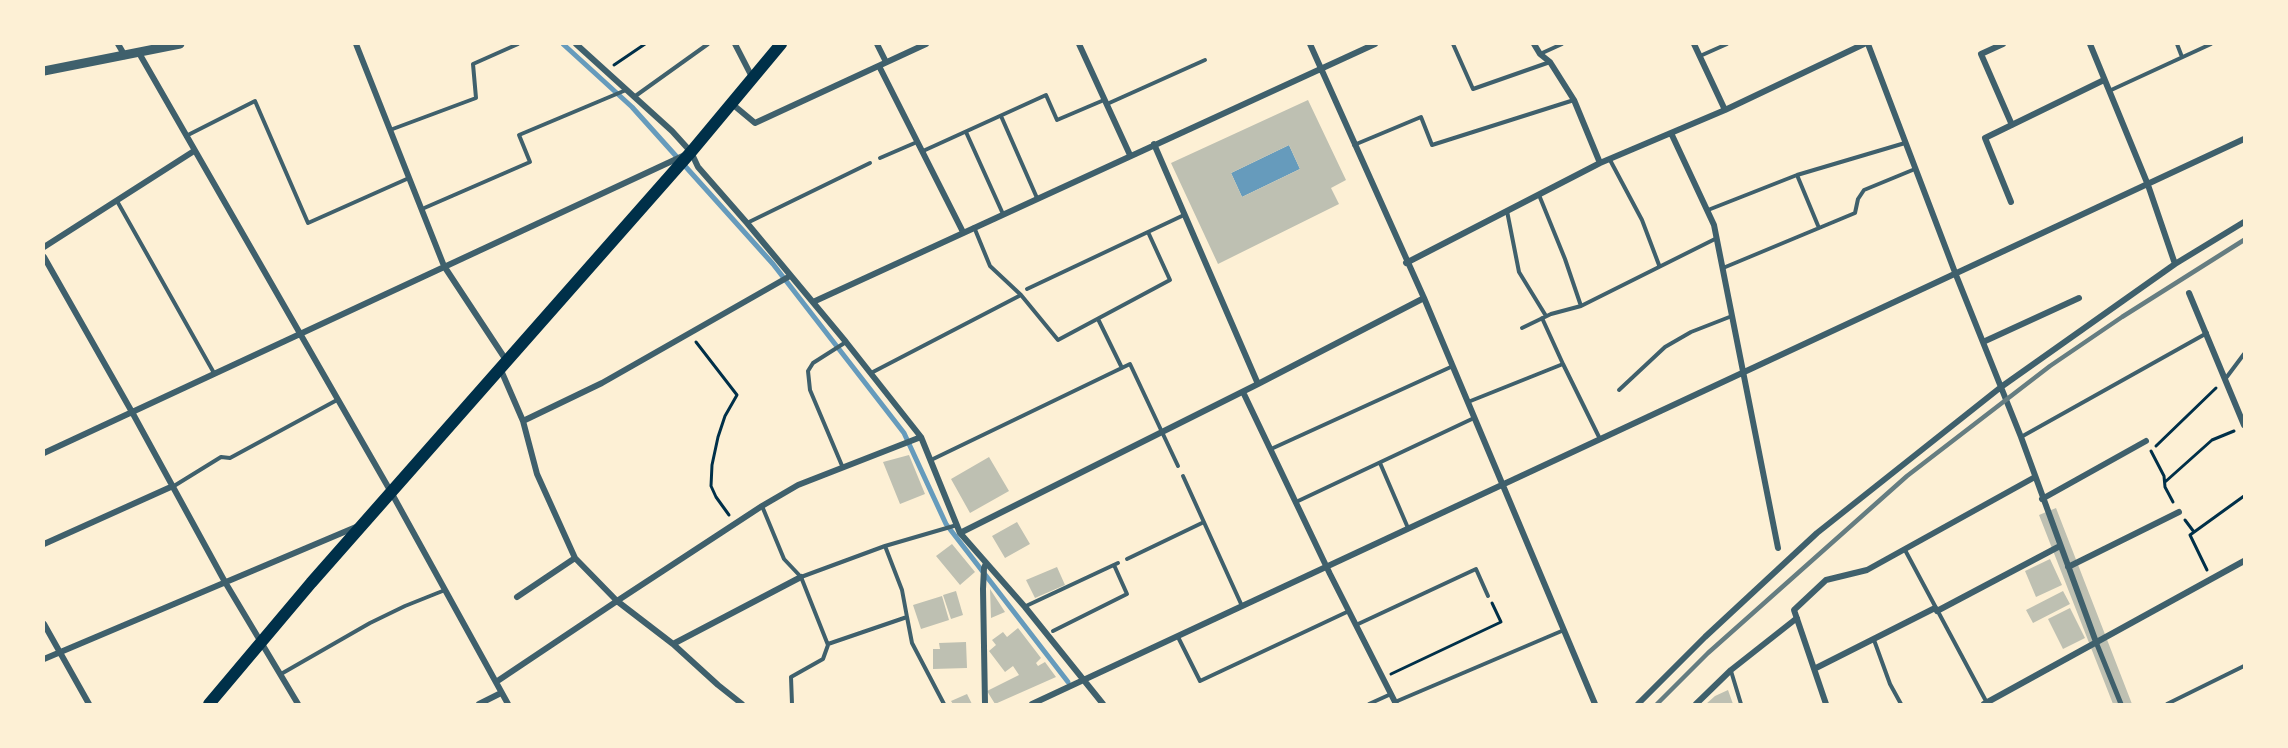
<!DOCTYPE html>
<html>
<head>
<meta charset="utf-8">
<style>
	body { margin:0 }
	#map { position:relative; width:2288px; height:748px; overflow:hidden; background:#fdf0d5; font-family:Manrope,sans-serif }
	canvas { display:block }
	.frame { position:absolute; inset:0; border:45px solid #fdf0d5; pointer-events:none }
</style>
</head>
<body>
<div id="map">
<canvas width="2288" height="748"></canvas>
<div class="frame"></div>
</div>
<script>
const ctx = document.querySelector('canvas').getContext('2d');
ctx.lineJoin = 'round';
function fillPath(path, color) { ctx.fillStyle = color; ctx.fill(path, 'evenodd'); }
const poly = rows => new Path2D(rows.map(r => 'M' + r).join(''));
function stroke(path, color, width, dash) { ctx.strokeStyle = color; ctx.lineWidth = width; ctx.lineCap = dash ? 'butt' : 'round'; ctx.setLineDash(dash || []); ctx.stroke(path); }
const water = poly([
	[1289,145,1300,169,1242,197,1231,173]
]);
const stream = poly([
	[563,44,632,107,773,264,904,433,946,524,1068,682]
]);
const building = poly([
	[1308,100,1346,180,1331,188,1339,204,1218,264,1171,163],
	[1289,145,1300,169,1242,197,1231,173],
	[909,455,925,494,900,504,883,462],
	[989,457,1009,491,970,513,951,479],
	[2056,508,2132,704,2113,704,2039,515],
	[1017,522,1030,544,1005,558,992,536],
	[952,544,975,572,960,585,936,556],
	[2050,559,2062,585,2036,597,2025,571],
	[1057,567,1065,585,1035,598,1026,580],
	[990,589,1005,612,991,618],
	[956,591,963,615,951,619,943,595],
	[2063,591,2070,604,2033,623,2026,610],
	[942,596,949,620,921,629,913,605],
	[2070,608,2085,638,2063,649,2048,619],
	[1018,628,1041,658,1036,663,1038,666,1045,662,1056,677,995,704,987,691,1019,675,1013,666,1005,672,989,651,996,645,992,640,1003,632,1007,637],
	[966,642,967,668,933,669,933,649,940,649,939,643],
	[1728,690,1733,704,1706,704,1715,696],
	[967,694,972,704,953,704,951,701]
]);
const path = poly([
	[614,65,645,44],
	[696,342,737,395,725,416,718,437,712,465,711,486,716,497,729,515],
	[2156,446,2216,388],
	[2151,451,2164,476,2165,487,2173,502],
	[2165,482,2212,440,2234,431],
	[2185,520,2194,532],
	[2207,570,2190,535,2244,496],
	[1391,674,1501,622,1492,603]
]);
const service = poly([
	[1453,44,1473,89,1550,62],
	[2177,44,2182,57],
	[1540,54,1562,44],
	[1700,56,1727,44],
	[2109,91,2211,44],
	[634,97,708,44],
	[1107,104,1205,60],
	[1001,116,1037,198],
	[390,130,476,98,473,64,518,44],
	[966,132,1003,214],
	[186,136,255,101,308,223,409,178],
	[1354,145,1421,117,1432,145,1574,100],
	[923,151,1046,95,1057,120,1104,100],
	[880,158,917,142],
	[1610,160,1642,220,1659,265],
	[1797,175,1819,228],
	[1539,195,1565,259,1581,306],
	[117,201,214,373],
	[422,209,530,162,519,135,626,90],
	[1708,210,1797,175,1905,143],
	[1507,211,1519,272,1546,316],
	[747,223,870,163],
	[974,227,990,266,1021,295,1058,340,1170,280,1148,232],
	[1723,268,1855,213,1858,199,1864,190,1915,169],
	[1027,289,1184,215],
	[1542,318,1563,364],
	[1098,319,1122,368],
	[1522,328,1551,314,1581,306,1717,238],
	[871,373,1021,295],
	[2226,378,2244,354],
	[1619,390,1665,347,1691,332,1732,316],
	[1468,402,1563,364,1600,439],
	[2021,437,2207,333],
	[1271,449,1453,366],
	[931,460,1130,364,1178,466],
	[1380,463,1408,528],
	[843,468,810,390,808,371,813,363,846,342],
	[1183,476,1242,606],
	[174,486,221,457,230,458,337,400],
	[1296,502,1474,418],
	[762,506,784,559,801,577,828,645,823,659,791,677,792,704],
	[885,546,902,590,907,617],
	[1905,550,1987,703],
	[1127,559,1204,522],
	[801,577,885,546,957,525],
	[1026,606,1118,563],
	[1356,625,1476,569,1488,596],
	[1053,631,1127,594,1114,565],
	[1178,637,1200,681,1349,611],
	[1874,640,1890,684,1901,704],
	[828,644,907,617,912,643,944,704],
	[1731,671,1741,704],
	[281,674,370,623,405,606,445,590],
	[1395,702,1564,630],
	[1369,704,1391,694],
	[2167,704,2244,666]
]);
const pedestrian = poly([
	[2096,642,2121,704]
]);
const minor = poly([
	[118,44,125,56],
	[356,44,444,266,506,360],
	[576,44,672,131,691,152,698,167,747,223,846,342,921,437,960,533,1025,607,1103,704],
	[735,44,752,77],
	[877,44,886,62],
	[1079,44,1130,155],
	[1310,44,1424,298,1595,704],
	[1534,44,1540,54,1550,62,1574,100,1600,163],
	[1694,44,1725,110],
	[1868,44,1956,275,2021,437,2096,642],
	[2003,44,1981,54,2012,125],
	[2090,44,2148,185,2175,264],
	[139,53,391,492,508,704],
	[879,66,963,232],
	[731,103,755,123,926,44],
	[1671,133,1714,225,1778,548],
	[1154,144,1258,384],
	[2011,202,1985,138,2104,80],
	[44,247,194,151],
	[44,257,132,412,225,582,298,704],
	[1406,263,1600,163,1725,110,1864,44],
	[2189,293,2244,425],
	[813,302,1375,44],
	[1983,342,2079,298],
	[500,368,523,421,537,474,575,558,617,601,673,644,718,685,742,704],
	[1243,392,1330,574,1396,704],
	[523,421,602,383,790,276],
	[44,453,685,155],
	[2042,499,2146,441],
	[960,533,1258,384,1424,298],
	[44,544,173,486],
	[2068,567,2179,512],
	[517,597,575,558],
	[1937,611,2060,546],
	[44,624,89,704],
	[673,644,801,577],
	[44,659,356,527],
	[1814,669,1935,608],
	[496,682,617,601,762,506,798,485,921,437],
	[479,704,501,693],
	[985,704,983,589,984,568,986,563],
	[1032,704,2244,139],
	[1638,704,1705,637,1817,533,2001,387,2175,264,2244,222],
	[1696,704,1731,670,1797,618],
	[1826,704,1794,610,1826,580,1867,570,2035,477],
	[1984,704,2244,561]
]);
const tertiary = poly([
	[44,71,180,44]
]);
const primary = poly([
	[209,704,311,583,691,152,781,44]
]);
const rail = poly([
	[1657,704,1708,653,1907,476,2050,366,2122,317,2244,240]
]);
fillPath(water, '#669bbc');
stroke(stream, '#669bbc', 5);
fillPath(building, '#bec0b2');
stroke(path, '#003049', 3);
stroke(service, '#3f606c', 4);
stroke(pedestrian, '#3f606c', 5);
stroke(minor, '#3f606c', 6);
stroke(tertiary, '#3f606c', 9);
stroke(primary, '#003049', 12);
stroke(rail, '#657d81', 4.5);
</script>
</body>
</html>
